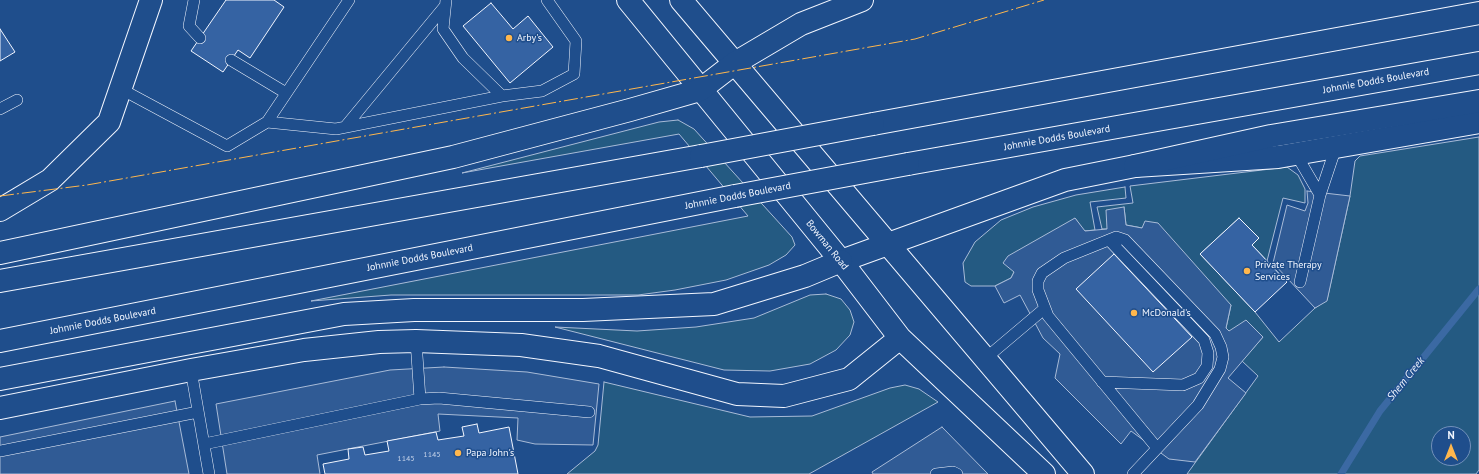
<!DOCTYPE html>
<html>
<head>
<meta charset="utf-8">
<style>
	body { margin:0 }
	#map { position:relative; width:1479px; height:474px; overflow:hidden; background:#1f4e8c; font-family:"PT Sans",sans-serif }
	canvas { display:block }
	.north { position:absolute; left:1431px; top:426px; width:40px; height:40px; box-sizing:border-box; background:#1f4e8c; border:1px solid #7391ba; border-radius:50%; rotate:0deg; font-size:11px; font-weight:700; line-height:16px; text-align:center; color:#f2f6ff }
	.north::after { content:''; display:block; margin:auto; width:14px; height:18px; background:#ffb74d; clip-path:polygon(50% 0,100% 100%,50% 72%,0 100%) }
</style>
</head>
<body>
<div id="map">
<canvas width="1479" height="474"></canvas>
<div class="north">N</div>
</div>
<script>
const ctx = document.querySelector('canvas').getContext('2d');
ctx.lineJoin = 'round';
function fillPath(path, color) { ctx.fillStyle = color; ctx.fill(path, 'evenodd'); }
const poly = rows => new Path2D(rows.map(r => 'M' + r).join(''));
function stroke(path, color, width, dash) { ctx.strokeStyle = color; ctx.lineWidth = width; ctx.lineCap = dash ? 'butt' : 'round'; ctx.setLineDash(dash || []); ctx.stroke(path); }
function drawText(font, color, halo, rows, align = 'center') {
  ctx.font = font + ' "PT Sans",sans-serif'; ctx.lineWidth = 3; ctx.setLineDash([]); ctx.textBaseline = 'middle'; ctx.strokeStyle = halo; ctx.fillStyle = color; for (const [text, x, y, turn = 0] of rows) {
    ctx.save(); ctx.translate(x, y); ctx.rotate((+turn || 0) * Math.PI / 180); ctx.textAlign = isNaN(turn) ? turn : align; if (halo) ctx.strokeText(text, 0, 0); ctx.fillText(text, 0, 0); ctx.restore();
  }
}
const green = poly([
	[678,120,694,129,792,237,795,245,786,255,769,265,726,280,675,290,638,295,391,295,311,301,748,216,679,134,462,173,659,122,678,120],
	[1479,137,1479,470,1476,474,1187,474,1258,376,1242,361,1263,337,1229,331,1226,328,1231,305,1142,228,1126,225,1124,207,1107,229,1102,229,1097,207,1133,203,1130,186,1287,167,1298,175,1305,189,1305,203,1283,198,1267,261,1252,245,1259,238,1239,218,1200,254,1255,312,1279,342,1315,308,1327,300,1350,196,1355,161,1360,156,1479,137],
	[1439,434,1463,434,1463,458,1439,458,1439,434],
	[1125,187,1126,198,1090,202,1095,230,1084,231,1075,218,1014,272,1011,278,995,286,971,286,965,282,963,263,975,242,1001,220,1033,207,1076,195,1125,187],
	[826,294,841,299,850,310,854,322,850,335,836,350,810,364,770,371,724,370,555,327,637,331,696,327,754,318,810,295,826,294],
	[604,382,750,417,812,416,890,388,905,385,919,389,938,402,809,474,567,474,595,451,598,445,604,382]
]);
const parking = poly([
	[1307,191,1350,196,1327,301,1315,308,1273,263,1287,205,1305,211,1308,203,1307,191],
	[1124,207,1126,225,1142,228,1145,221,1158,223,1231,305,1226,328,1229,331,1246,320,1263,337,1228,378,1246,393,1195,462,1169,459,1131,431,1121,444,1055,378,1060,354,1043,338,1020,295,1004,303,995,286,1011,278,1014,272,1003,263,1008,256,1075,218,1085,231,1107,229,1106,210,1124,207],
	[444,367,527,372,599,384,593,445,535,444,517,440,518,418,438,414,440,431,317,455,320,474,227,474,216,404,390,370,444,367],
	[175,401,189,474,0,474,0,437,175,401],
	[942,427,988,474,873,474,872,472,942,427]
]);
const stream = poly([
	[1341,474,1380,411,1479,289]
]);
const building = poly([
	[226,0,274,0,284,7,250,58,238,50,223,72,191,51,226,0],
	[491,3,513,29,528,16,553,47,510,83,463,26,491,3],
	[0,29,15,52,0,61,0,29],
	[1239,218,1259,238,1252,245,1287,282,1255,312,1200,254,1239,218],
	[1114,254,1192,337,1153,372,1076,289,1114,254],
	[477,424,479,433,509,427,518,474,325,474,323,464,349,459,348,449,363,447,365,455,389,451,387,441,436,432,438,440,464,436,462,427,477,424]
]);
const lane = poly([
	[194,0,189,26,200,38],
	[446,0,443,29,463,58,502,96,542,91,574,74,576,41,547,0],
	[231,60,286,93],
	[121,89,227,146,267,122,349,0],
	[0,109,17,100],
	[267,122,336,129,502,96],
	[345,127,445,6],
	[1296,154,1320,195,1336,147],
	[1300,282,1320,195],
	[416,341,420,399],
	[986,358,1044,309],
	[191,370,209,474],
	[1102,382,1183,385,1199,378,1207,366,1208,353,1204,340,1109,240],
	[204,444,420,399,439,398,589,412],
	[0,451,198,412],
	[936,474,953,472,957,474],
	[1133,474,1198,405,1220,369,1223,357,1221,347,1215,334,1125,240,1116,237,1064,258,1042,273,1038,281,1038,290,1048,316,1157,448]
]);
const secondary = poly([
	[628,0,841,261,900,338,1044,474],
	[681,0,1083,474],
	[0,210,50,180,109,122,151,0],
	[841,261,1065,180,1135,166,1278,157,1479,122],
	[0,408,191,370,304,350,379,342,416,341,521,345,599,356,737,394,784,396,849,379,900,338]
]);
const highway = poly([
	[873,124,1479,13],
	[908,164,1479,63],
	[1135,166,1271,136,1479,101],
	[0,253,453,157,630,110,700,90,735,63,801,24,862,0],
	[0,281,701,156],
	[0,341,735,196],
	[0,379,344,314,414,310,583,310,714,304,805,276,841,261]
]);
const highwayBridge = poly([
	[701,156,873,124],
	[735,196,908,164]
]);
const power = poly([
	[0,196,87,185,915,39,1044,0]
]);
const markers = [
	[509,38,4,"#ffb74d"],
	[1247,271,4,"#ffb74d"],
	[1134,313,4,"#ffb74d"],
	[458,453,4,"#ffb74d"]
];
const numberNames = [
	["1145",432,455],
	["1145",406,459]
];
const poiNames = [
	["Arby's",517,38],
	["Private Therapy",1255,265],
	["Services",1255,277],
	["McDonald's",1142,313],
	["Papa John's",466,453]
];
const streetNames = [
	["Johnnie Dodds Boulevard",1376,81,-10],
	["Johnnie Dodds Boulevard",1057,138,-10],
	["Johnnie Dodds Boulevard",738,196,-11],
	["Bowman Road",827,245,51],
	["Johnnie Dodds Boulevard",420,258,-11],
	["Johnnie Dodds Boulevard",103,321,-11]
];
const waterNames = [
	["Shem Creek",1406,379,-51]
];
fillPath(green, '#245a82');
stroke(green, '#a8bbd7', 1);
fillPath(parking, '#305b95');
stroke(parking, '#a8bbd7', 1);
stroke(stream, '#3b69a3', 7);
fillPath(building, '#3563a3');
stroke(building, '#f2f6ff', 1);
stroke(lane, '#f2f6ff', 12);
stroke(secondary, '#f2f6ff', 24);
stroke(highway, '#f2f6ff', 24);
stroke(lane, '#1f4e8c', 11);
stroke(secondary, '#1f4e8c', 22);
stroke(highway, '#1f4e8c', 22);
stroke(highwayBridge, '#f2f6ff', 24, []);
stroke(highwayBridge, '#1f4e8c', 22);
stroke(power, '#ffb74d', 1, [14, 3, 2, 3]);
for (const [x, y, r, color] of markers) { const dot = new Path2D(); dot.arc(x, y, r, 0, 2 * Math.PI); ctx.fillStyle = color; ctx.fill(dot); stroke(dot, '#1f4e8c', 1.5); }
drawText('8px', '#c3d1e8', null, numberNames);
drawText('10px', '#f2f6ff', '#1f4e8c', poiNames, 'left');
drawText('10px', '#f2f6ff', '#1f4e8c', streetNames);
drawText('italic 11px', '#f2f6ff', '#1f4e8c', waterNames);
</script>
</body>
</html>
